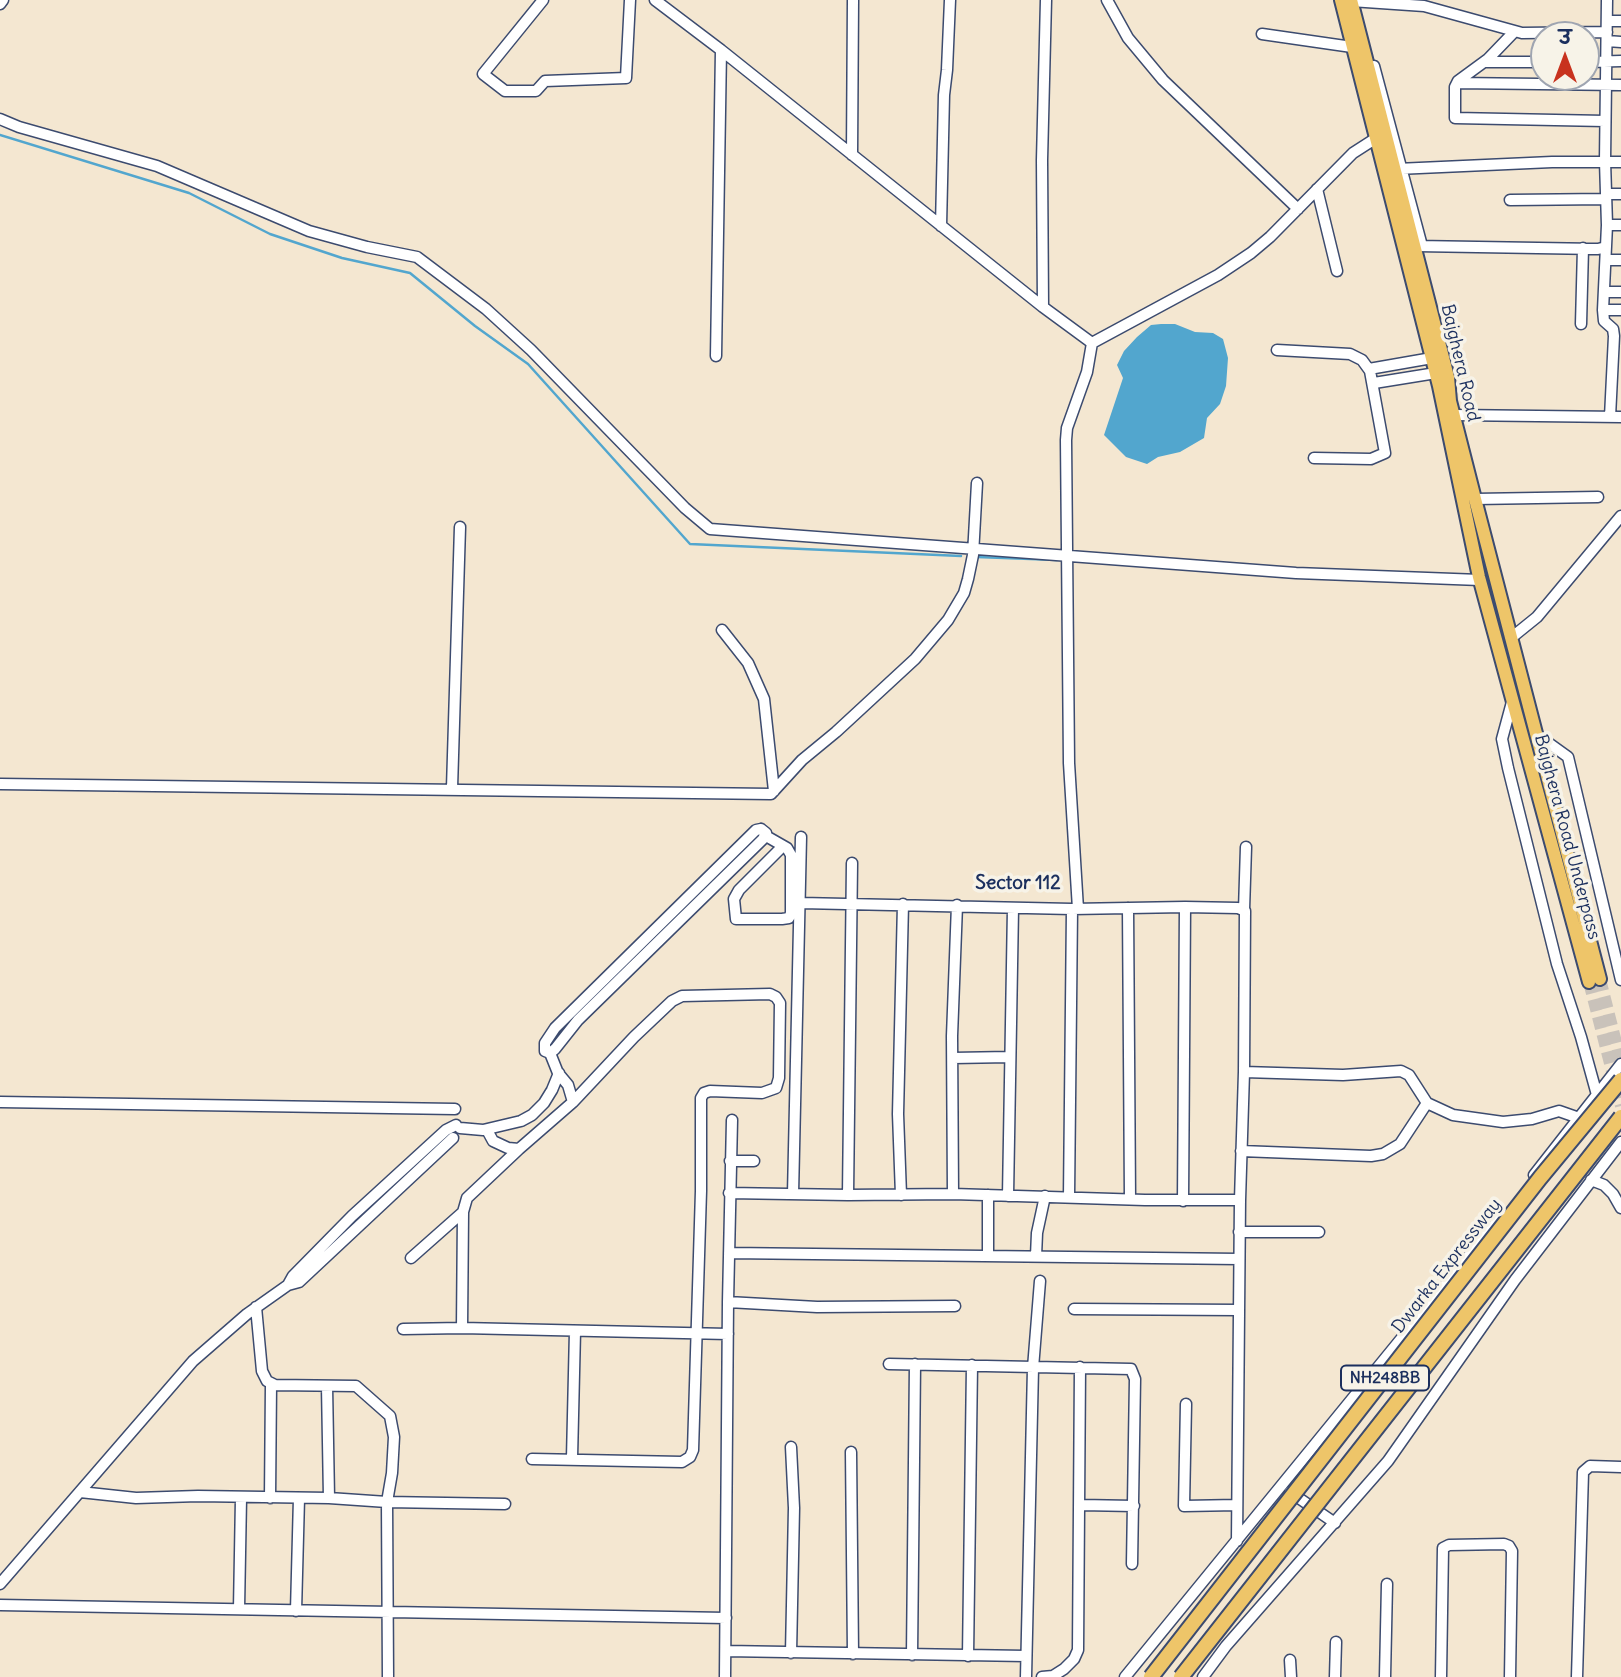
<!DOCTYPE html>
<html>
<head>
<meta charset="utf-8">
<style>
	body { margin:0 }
	#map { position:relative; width:1621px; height:1677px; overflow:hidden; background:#f4e7d1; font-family:Delius,"Playpen Sans Deva",sans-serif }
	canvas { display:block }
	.north { position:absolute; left:1530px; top:21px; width:70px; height:70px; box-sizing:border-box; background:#f7f3e8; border:2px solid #9fa5b1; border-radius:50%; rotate:0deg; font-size:19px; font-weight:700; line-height:28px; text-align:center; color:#1b2f5e }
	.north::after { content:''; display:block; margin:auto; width:24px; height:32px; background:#c8321e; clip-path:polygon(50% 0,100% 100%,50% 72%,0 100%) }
</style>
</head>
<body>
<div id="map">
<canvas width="1621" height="1677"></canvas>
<div class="north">उ</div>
</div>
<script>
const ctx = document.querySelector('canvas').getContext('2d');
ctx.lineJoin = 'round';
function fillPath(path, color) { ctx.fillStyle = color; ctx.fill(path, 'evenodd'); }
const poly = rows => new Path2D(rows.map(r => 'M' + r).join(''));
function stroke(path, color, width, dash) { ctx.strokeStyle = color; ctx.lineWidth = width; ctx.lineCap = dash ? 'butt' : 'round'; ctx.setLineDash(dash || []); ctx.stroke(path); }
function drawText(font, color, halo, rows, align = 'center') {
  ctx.font = font + ' Delius,sans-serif'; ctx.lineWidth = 7; ctx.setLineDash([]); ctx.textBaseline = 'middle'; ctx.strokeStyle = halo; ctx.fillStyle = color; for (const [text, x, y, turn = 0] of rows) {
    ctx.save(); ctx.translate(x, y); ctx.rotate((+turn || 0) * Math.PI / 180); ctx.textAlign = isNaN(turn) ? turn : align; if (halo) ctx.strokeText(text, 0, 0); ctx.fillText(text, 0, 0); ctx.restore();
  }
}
const water = poly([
	[1161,324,1175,324,1195,332,1213,333,1223,339,1228,358,1226,386,1220,404,1207,418,1204,438,1180,452,1158,457,1147,464,1126,457,1104,435,1123,378,1117,365,1124,351,1137,337,1151,325]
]);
const stream = poly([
	[0,135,189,193,270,234,342,258,410,273,475,326,528,364,690,544,961,556],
	[977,557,1057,560]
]);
const majorTunnel = poly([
	[1600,979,1621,1062],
	[1589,982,1621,1106]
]);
const minor = poly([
	[543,0,483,74,505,91,536,91,545,81,626,78,630,0],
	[655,0,721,50,1043,307,1092,343],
	[1107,0,1128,38,1163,80,1298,209],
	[1607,0,1605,161,1607,225,1603,310,1604,321,1613,329,1614,336,1610,417],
	[1351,1,1424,6,1522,33,1607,32],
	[0,4,3,0],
	[1607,21,1621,21],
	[1514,32,1488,59,1458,81,1455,87,1455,118,1605,121],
	[1262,34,1352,47],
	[1607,41,1621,42],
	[1484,62,1544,62],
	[1586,62,1621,61],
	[1374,66,1422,246],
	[1457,83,1621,85],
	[0,119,19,127,157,166,309,231,367,247,417,257,486,309,531,350,685,508,710,529,1296,573,1480,580],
	[852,155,853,0],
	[1397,169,1552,162,1621,162],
	[1317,189,1337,271],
	[1606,194,1621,194],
	[1510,200,1606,199],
	[1607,225,1621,225],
	[941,226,944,95,947,70,950,0],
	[1417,246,1598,249,1606,247],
	[1606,260,1621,260],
	[1604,292,1621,292],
	[1043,307,1042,160,1046,0],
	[1603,310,1621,310],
	[1581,324,1583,248],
	[1092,343,1218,275,1251,253,1270,237,1353,153,1381,135],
	[1277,350,1350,354,1362,360,1370,371,1385,453,1371,459,1314,458],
	[716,356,721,50],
	[1369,369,1432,358],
	[1374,383,1436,373],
	[1454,415,1621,417],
	[1475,499,1598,497],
	[722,630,748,663,764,699,774,791],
	[1511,638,1537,617,1621,516],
	[1512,702,1502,739,1508,768,1557,964,1581,1037,1597,1095],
	[1536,734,1568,757,1621,980],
	[0,784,771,794,802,760,836,732,915,659,948,620,964,593,968,579,973,555,977,483],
	[452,788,460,527],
	[761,829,766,833,763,839,578,1020,555,1049,550,1053,545,1051,545,1043,555,1028,756,830,761,829],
	[766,836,787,848,791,855,791,913,789,918,782,919,736,919,734,899,739,890,783,846],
	[801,903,1072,909,1185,907,1238,908,1245,911,1244,1072,1240,1200,1237,1541],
	[1128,908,1130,1199],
	[1078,909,1069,763,1066,440,1067,428,1087,372,1092,343],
	[1244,910,1246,847],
	[550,1053,558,1073,568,1085,573,1102],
	[953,1058,1009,1057],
	[1244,1072,1343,1075,1401,1071,1409,1075,1427,1103,1453,1115,1503,1122,1532,1119,1559,1111,1579,1118],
	[0,1102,455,1109],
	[732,1120,728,1302,817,1307,955,1306],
	[460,1128,483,1130,521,1121,532,1115,544,1103,552,1090,559,1073],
	[487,1130,493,1141,508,1148,519,1149,573,1102,634,1037,672,1001,682,996,770,994,776,997,780,1003,779,1078,776,1088,762,1093,710,1091,704,1093,701,1098,701,1191,693,1450,690,1457,682,1462,532,1459],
	[519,1149,467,1198,463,1212,462,1328,728,1334],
	[1241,1151,1371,1156,1383,1154,1400,1144,1427,1103],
	[730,1161,754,1161],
	[1534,1175,1621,1064],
	[1591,1180,1604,1185,1613,1194,1621,1208],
	[729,1193,848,1195,953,1194,1145,1200,1240,1200],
	[793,1194,801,837],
	[953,1194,952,1036,957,905],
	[848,1195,852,863],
	[901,1195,898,1114,903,904],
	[988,1195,988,1255],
	[1008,1196,1013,908],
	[1069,1197,1072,909],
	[1183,1201,1185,907],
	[1239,1232,1319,1232],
	[729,1253,1239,1259],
	[1036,1256,1037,1233,1045,1196],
	[411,1258,463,1212],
	[288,1285,293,1276,352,1216,446,1130,456,1125],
	[256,1307,262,1371,267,1381,275,1385,356,1386,390,1416,394,1437,392,1473,387,1502,388,1677],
	[1074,1309,1239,1310],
	[403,1329,462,1328],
	[889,1364,1131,1369,1135,1379,1132,1564],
	[327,1386,329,1498],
	[1186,1404,1184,1506,1237,1505],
	[791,1447,794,1508,791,1653],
	[851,1452,853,1654],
	[572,1458,575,1331],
	[80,1492,136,1498,198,1496,329,1498,387,1502,505,1504],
	[1290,1492,1335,1523],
	[270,1498,271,1384],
	[1081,1505,1134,1506],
	[0,1584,193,1361,247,1314,288,1285,299,1282,453,1138],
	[0,1605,726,1618],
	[239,1609,241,1498],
	[296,1611,299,1498],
	[726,1651,1026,1656],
	[912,1655,915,1364],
	[968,1656,972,1365],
	[1290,1660,1291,1677],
	[725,1677,728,1302],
	[1026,1677,1033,1368,1040,1281],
	[1042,1677,1053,1676,1064,1669,1074,1659,1078,1650,1080,1367],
	[1125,1677,1503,1214],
	[1203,1677,1226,1646,1388,1461,1515,1280,1621,1142],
	[1335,1677,1336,1642],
	[1385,1677,1387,1584],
	[1441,1677,1443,1548,1449,1545,1504,1544,1509,1546,1512,1551,1510,1677],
	[1577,1677,1583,1472,1590,1466,1621,1467]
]);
const major = poly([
	[1341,0,1439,386,1479,577,1589,982],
	[1351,0,1448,377,1450,401,1475,499,1600,979]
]);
const highwayBridge = poly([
	[1151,1677,1540,1178,1621,1080],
	[1181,1677,1621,1117]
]);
const shields = [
	[1385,1378,88]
];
const shieldNames = [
	["NH248BB",1385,1378]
];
const streetNames = [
	["Bajghera Road",1460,363,77],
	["Bajghera Road Underpass",1567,837,75],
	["Dwarka Expressway",1447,1266,-52]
];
const neighbourhoodNames = [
	["Sector 112",1018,884]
];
fillPath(water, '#52a6ce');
stroke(stream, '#52a6ce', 2.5);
stroke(majorTunnel, '#c9c2ba', 12, [12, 6]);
stroke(minor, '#3c4b6f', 13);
stroke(major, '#3c4b6f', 16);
stroke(minor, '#fff', 10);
stroke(major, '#eec569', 12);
stroke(highwayBridge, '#3c4b6f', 18, []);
stroke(highwayBridge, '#eec569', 14);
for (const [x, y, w] of shields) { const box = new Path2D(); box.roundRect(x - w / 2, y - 12.5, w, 25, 5); ctx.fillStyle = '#f7f3e8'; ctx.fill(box); stroke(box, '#1b2f5e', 2); }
drawText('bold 16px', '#1b2f5e', null, shieldNames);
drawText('18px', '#1b2f5e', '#f7f3e8', streetNames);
drawText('bold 19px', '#1b2f5e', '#f7f3e8', neighbourhoodNames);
</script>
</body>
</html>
